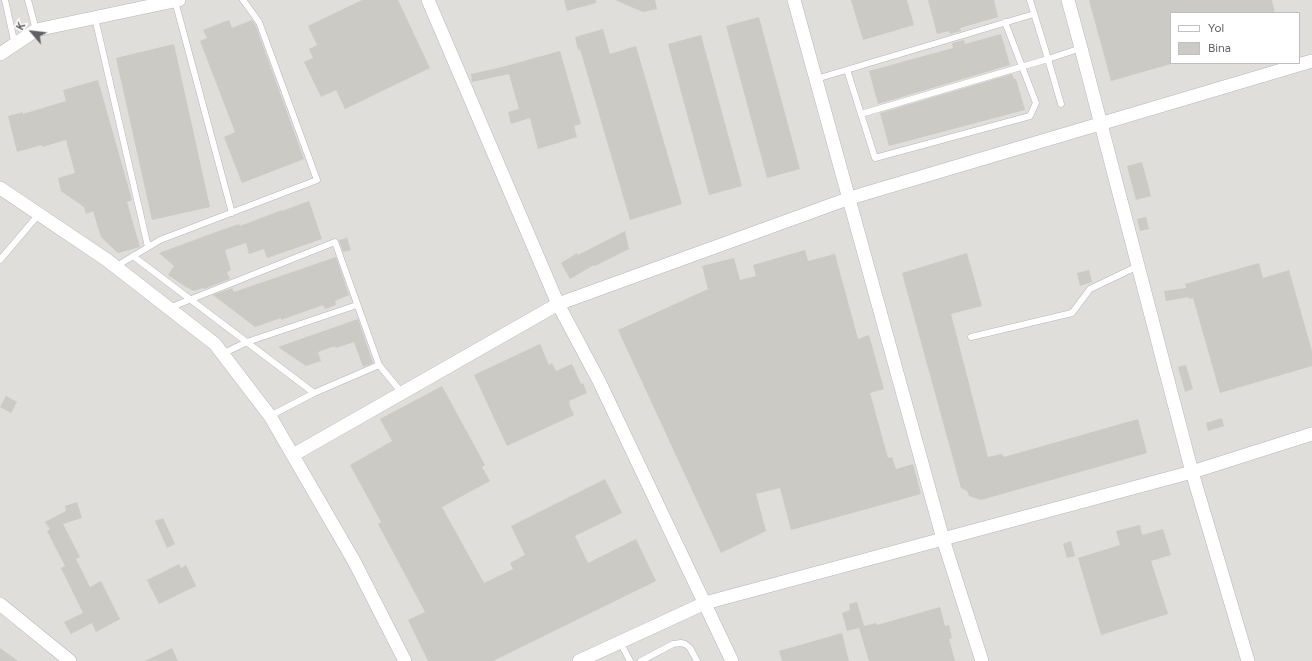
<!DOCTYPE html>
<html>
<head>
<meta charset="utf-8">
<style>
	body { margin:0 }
	#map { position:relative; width:1312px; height:661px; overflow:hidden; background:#f0efe8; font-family:Figtree,sans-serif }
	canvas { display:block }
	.legend { position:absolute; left:1170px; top:12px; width:130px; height:52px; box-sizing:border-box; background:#fff; border:1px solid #bfc0c2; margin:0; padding:5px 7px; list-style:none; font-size:12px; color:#5f6166 }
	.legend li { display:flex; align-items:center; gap:8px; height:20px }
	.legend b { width:20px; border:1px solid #bfc0c2 }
	.north { position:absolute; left:12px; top:12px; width:40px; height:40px; -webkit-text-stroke:3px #fff; paint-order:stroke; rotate:298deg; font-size:11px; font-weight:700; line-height:16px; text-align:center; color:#5f6166 }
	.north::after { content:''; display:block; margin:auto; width:14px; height:18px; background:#5f6166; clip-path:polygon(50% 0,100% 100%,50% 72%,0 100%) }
</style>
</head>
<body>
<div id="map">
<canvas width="1312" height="661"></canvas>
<ul class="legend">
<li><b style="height:5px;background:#fff"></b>Yol</li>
<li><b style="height:11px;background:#cbcac5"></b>Bina</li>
</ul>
<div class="north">K</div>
</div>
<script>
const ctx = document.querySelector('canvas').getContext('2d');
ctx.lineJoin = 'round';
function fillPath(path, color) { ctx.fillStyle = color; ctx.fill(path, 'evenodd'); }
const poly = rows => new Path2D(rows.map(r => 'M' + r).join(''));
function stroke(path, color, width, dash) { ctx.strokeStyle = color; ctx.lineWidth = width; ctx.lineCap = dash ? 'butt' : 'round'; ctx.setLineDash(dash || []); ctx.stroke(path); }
const industrial = poly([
	[0,0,1312,0,1312,661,0,661],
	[1171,13,1299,13,1299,63,1171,63]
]);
const building = poly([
	[362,0,398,0,430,68,345,109,336,90,321,97,304,62,313,58,309,49,317,45,308,26],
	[564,0,596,0,596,3,567,11],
	[615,0,655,0,657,9,643,12],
	[851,0,907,0,914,25,863,40],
	[928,0,994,0,998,17,960,28,961,31,950,34,949,31,937,34],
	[1089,0,1272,0,1275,13,1171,13,1171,64,1111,81],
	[759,17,800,169,767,178,726,26],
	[229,20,232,28,252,20,255,24,304,159,242,183,224,137,235,132,200,41,207,38,203,30],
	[603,29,610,54,636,46,682,204,630,220,580,49,578,50,575,37],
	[1001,34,1010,65,878,104,869,71,953,48,952,43,964,40,965,44],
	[701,35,742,186,709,195,668,44],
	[174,44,210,207,152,220,116,58],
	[560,51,581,124,574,126,577,137,538,149,530,118,511,124,508,112,519,109,509,74,472,82,471,74,502,67],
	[1012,74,1014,79,1016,79,1025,110,889,146,880,113],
	[98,80,132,200,127,202,140,247,118,253,101,237,93,211,86,214,84,207,61,191,58,178,75,173,66,140,42,147,42,145,17,152,8,116,23,112,23,114,66,101,63,90],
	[1142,162,1151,196,1136,200,1127,166],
	[309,201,322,239,267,258,264,249,249,254,246,243,225,250,231,270,227,272,230,279,204,289,203,288,194,291,186,287,168,275,174,266,159,253,216,232,239,224,240,226,282,210,282,211],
	[1146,217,1149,229,1140,231,1137,219],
	[625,231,629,249,595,266,594,265,570,279,561,263,577,253,578,255],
	[347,238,351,250,343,252,339,240],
	[805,250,808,261,835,254,858,339,869,335,884,389,870,393,888,458,892,457,896,469,913,464,921,494,791,530,780,488,756,494,766,531,721,553,618,330,708,289,702,266,734,258,740,280,756,276,753,265],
	[967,253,982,306,951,314,988,457,1002,454,1004,457,1138,419,1147,453,981,500,969,496,967,491,961,488,902,273],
	[336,257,349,295,335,301,336,305,325,309,323,305,281,320,281,318,255,327,213,295,232,288,234,292],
	[1259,263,1263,278,1289,270,1312,351,1312,366,1220,393,1193,298,1189,299,1189,297,1166,301,1164,291,1186,288,1185,284],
	[1089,270,1092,282,1080,286,1077,273],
	[358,319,373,363,363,367,354,342,336,348,335,346,318,352,321,361,306,366,278,347],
	[540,344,549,365,552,363,556,371,572,364,581,384,583,383,587,393,569,401,570,404,569,404,574,415,507,446,474,375],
	[1186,365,1193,389,1185,392,1178,367],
	[442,386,485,465,482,467,490,481,442,507,484,583,513,569,510,563,525,555,511,526,605,479,622,513,575,536,588,563,636,539,656,581,493,661,428,661,408,620,425,612,378,524,381,522,350,465,392,441,380,419],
	[6,396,17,402,11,413,0,407],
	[1222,418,1224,426,1208,431,1206,423],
	[77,502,82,518,63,524,80,557,76,559,90,587,101,581,120,619,96,632,92,623,71,634,64,622,83,613,61,568,65,566,47,531,50,529,45,522,66,511,65,506],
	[163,518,175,544,167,548,155,521],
	[1140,525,1142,535,1163,529,1171,555,1151,561,1168,614,1101,635,1078,558,1120,545,1116,531],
	[1071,541,1075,556,1067,558,1063,544],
	[179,564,181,568,186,565,196,586,159,604,147,580],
	[857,602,864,626,876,623,877,625,940,607,945,626,949,625,952,638,949,639,955,661,869,661,859,628,847,631,842,613,850,610,849,604],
	[842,633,849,661,782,661,779,651],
	[0,648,18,661,0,661],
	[172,648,178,661,145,661]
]);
const service = poly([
	[5,0,15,45],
	[28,0,36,30],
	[1030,0,1048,59,1061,104],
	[175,1,232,213],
	[95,18,148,247],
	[847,70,875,158,1030,116,1036,103,1005,22],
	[816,79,1034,14],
	[861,114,1048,59,1081,48],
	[133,256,314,393,379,365,402,393],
	[0,260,39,214],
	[115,267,160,240,317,180,259,22,243,0],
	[169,308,335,242,379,365],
	[971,337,1072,313,1090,289,1138,266],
	[222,354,247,342,357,305],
	[270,416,314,393],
	[620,642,630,661],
	[641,661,673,644,681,643,685,644,690,648,697,661]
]);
const minor = poly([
	[428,0,558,304,599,381,732,661],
	[794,0,943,539,982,661],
	[1068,0,1081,48,1192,472,1248,661],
	[0,54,36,30,179,0],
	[0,188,107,260,215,344,270,416,354,561,405,661],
	[293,455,558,304,850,198,1312,61],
	[0,604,70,661],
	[579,661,705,603,1192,472,1312,434]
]);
fillPath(industrial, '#dfdeda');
fillPath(building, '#cbcac5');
stroke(service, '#b5b6bb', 7);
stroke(minor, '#b5b6bb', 14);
stroke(service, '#fff', 6);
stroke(minor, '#fff', 13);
</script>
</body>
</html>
